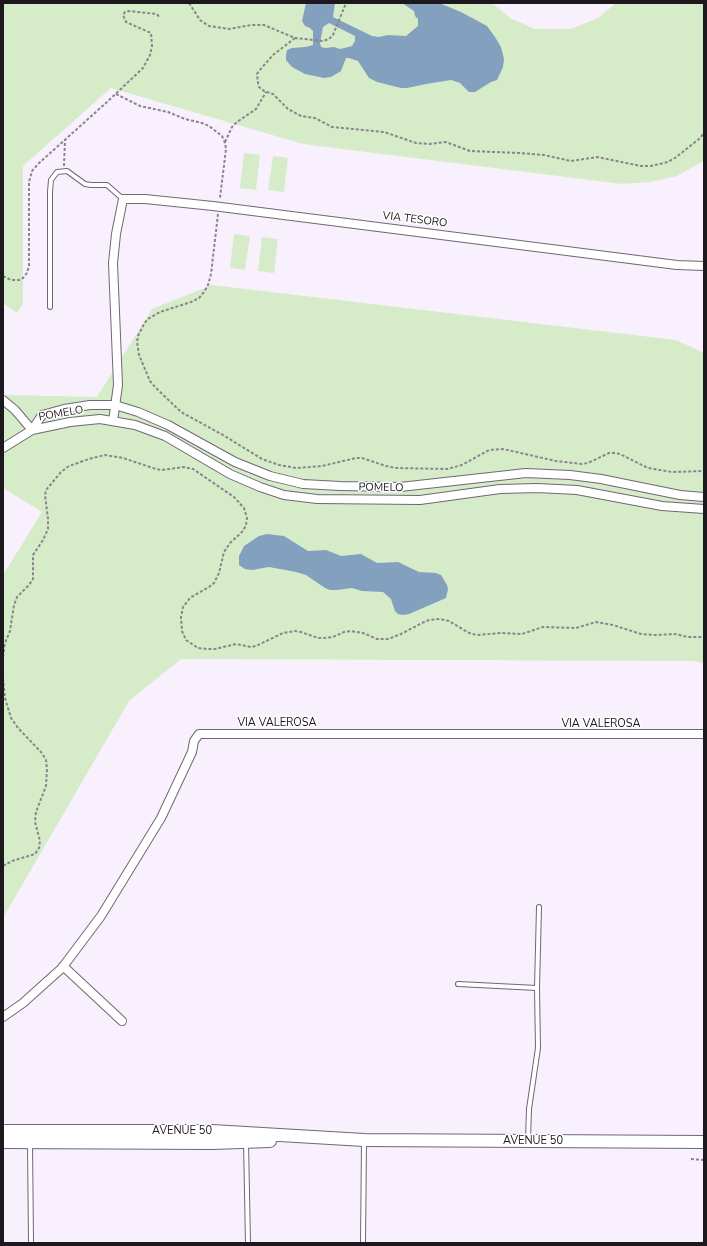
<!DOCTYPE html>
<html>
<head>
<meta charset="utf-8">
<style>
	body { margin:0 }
	#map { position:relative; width:707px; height:1246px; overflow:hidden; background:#f8f0fd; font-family:"Nunito Sans",sans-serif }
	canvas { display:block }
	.frame { position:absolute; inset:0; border:4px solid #1c181e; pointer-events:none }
</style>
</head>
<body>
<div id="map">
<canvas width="707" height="1246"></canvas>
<div class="frame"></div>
</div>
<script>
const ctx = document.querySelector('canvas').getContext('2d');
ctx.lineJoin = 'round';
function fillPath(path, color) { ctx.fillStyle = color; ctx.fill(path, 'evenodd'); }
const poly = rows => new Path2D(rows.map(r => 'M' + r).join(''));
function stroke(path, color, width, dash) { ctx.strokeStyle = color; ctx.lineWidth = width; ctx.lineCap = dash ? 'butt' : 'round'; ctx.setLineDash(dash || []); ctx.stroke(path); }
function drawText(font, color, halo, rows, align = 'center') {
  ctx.font = font + ' "Nunito Sans",sans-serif'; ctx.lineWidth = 3; ctx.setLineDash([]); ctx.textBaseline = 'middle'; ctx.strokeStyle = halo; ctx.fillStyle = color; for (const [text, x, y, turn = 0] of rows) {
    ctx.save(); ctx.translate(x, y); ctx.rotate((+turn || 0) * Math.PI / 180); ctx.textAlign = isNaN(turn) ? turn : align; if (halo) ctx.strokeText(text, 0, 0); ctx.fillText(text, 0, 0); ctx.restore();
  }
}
const green = poly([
	[3,3,492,3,510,18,535,29,571,29,598,18,616,3,704,3,704,161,677,176,650,182,622,184,303,144,111,88,23,166,23,304,17,313,3,303],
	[244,153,260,155,256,190,240,188],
	[273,156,288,158,284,192,268,190],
	[234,234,250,236,245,270,230,268],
	[262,237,278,239,274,273,258,271],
	[212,285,676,340,704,353,704,663,693,661,181,659,129,701,3,918,3,575,42,512,3,488,3,401,7,395,97,397,152,309]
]);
const water = poly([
	[306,3,335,3,333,17,372,36,379,37,388,35,406,36,418,26,418,19,415,16,414,11,405,5,403,3,439,3,461,12,487,26,495,37,501,47,504,59,503,67,497,80,491,82,475,92,469,92,460,83,451,80,426,84,407,88,401,88,377,82,369,78,358,61,349,58,346,58,341,71,331,77,324,78,305,74,292,67,286,60,286,55,287,50,292,48,305,47,313,45,313,31,310,28,305,26,302,21],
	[329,23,355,36,355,41,352,46,340,49,334,47,325,48,321,47,320,43,323,27],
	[267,534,284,536,308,551,326,550,341,556,361,554,377,563,398,562,419,572,436,573,441,575,447,585,448,589,446,598,409,614,403,615,398,614,395,611,391,599,383,592,362,591,352,588,337,590,330,590,325,588,306,575,296,572,269,567,252,570,245,569,239,565,239,556,244,546,259,536]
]);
const path = poly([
	[189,3,200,20,209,26,229,29,251,25,264,25,295,38,323,41,329,39,333,35,346,3],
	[295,38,273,55,259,71,257,74,258,83,259,87,264,91,273,94,288,109,301,116,315,118,332,127,384,132,416,143,429,144,446,142,470,151,520,153,544,155,571,161,597,157,641,166,651,166,668,162,675,158,699,139,704,133],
	[116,94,140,106,168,112,185,119,202,123,209,126,222,136,225,143,226,149,220,198],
	[225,142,232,127,237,122,256,109,266,92],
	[64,166,65,140],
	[218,214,211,274,208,285,204,292,199,298,191,302,160,312,148,319,144,324,138,336,137,342,139,355,150,381,155,387,181,412,223,435,262,459,279,465,296,468,311,467,322,466,356,458,362,458,386,466,396,468,447,469,462,465,489,450,503,449,556,461,582,464,588,463,609,453,615,453,620,454,648,468,672,472,704,471],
	[3,276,11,280,19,280,23,278,27,273,29,266,29,182,32,171,38,164,107,102,143,68,150,55,152,46,151,33,126,22,123,15,125,12,129,11,157,14,160,18],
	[3,657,5,643,10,631,14,605,17,597,29,585,33,579,33,555,43,540,48,529,48,519,45,495,46,490,61,472,69,466,89,459,105,455,123,458,156,469,162,470,184,467,193,469,234,497,244,508,247,518,246,525,243,531,230,543,224,552,219,573,214,583,209,587,190,598,183,607,181,617,182,631,186,640,198,648,207,649,215,649,236,644,251,647,256,646,283,633,295,631,301,632,318,638,323,638,333,637,344,632,351,631,363,633,377,639,388,639,401,634,424,622,429,620,440,619,449,621,469,633,477,635,501,633,522,634,543,627,576,628,596,622,613,625,641,634,655,635,675,634,688,637,704,637],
	[3,678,5,698,11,718,18,728,41,752,46,760,47,769,46,786,36,812,35,822,40,841,39,848,35,854,12,861,3,866],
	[691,1159,704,1160]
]);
const lane = poly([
	[50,307,50,192,51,180,57,172,67,171,85,184,91,185,107,185,123,199],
	[458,984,537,988],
	[528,1140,529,1109,538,1048,537,988,539,907],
	[246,1142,248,1243],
	[30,1143,31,1243],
	[363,1243,364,1142]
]);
const street = poly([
	[3,400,15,410,32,430],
	[113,421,118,385,113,263,116,234,123,199,145,199,213,206,677,265,704,266],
	[32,430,42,415,64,409,90,405,115,405,138,412,168,425,235,462,270,476,303,484,340,486,400,487,526,473,570,475,601,479,680,495,704,497],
	[3,448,32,430,70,422,100,419,135,425,165,436,230,474,260,487,284,495,317,499,420,500,500,489,537,488,577,490,662,506,704,509],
	[63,966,122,1021],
	[3,1017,23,1003,62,968,101,916,161,818,192,752,194,741,199,734,704,734]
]);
const secondary = poly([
	[3,1131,212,1131,364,1140,704,1142],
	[3,1142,212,1143,270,1141]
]);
const streetNames = [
	["VIA TESORO",415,220,7],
	["POMELO",61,414,-10],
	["POMELO",381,488,1],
	["VIA VALEROSA",277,723],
	["VIA VALEROSA",601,724],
	["AVENUE 50",182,1131],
	["AVENUE 50",533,1141]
];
fillPath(green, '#d6ecc9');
fillPath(water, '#83a0bf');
stroke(lane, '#6f6775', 6);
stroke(street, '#6f6775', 10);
stroke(secondary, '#6f6775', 14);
stroke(path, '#8a848d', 2, [3, 2]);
stroke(lane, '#fff', 4);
stroke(street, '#fff', 8);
stroke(secondary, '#fff', 12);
drawText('11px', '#1c181e', '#fff', streetNames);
</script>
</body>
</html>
